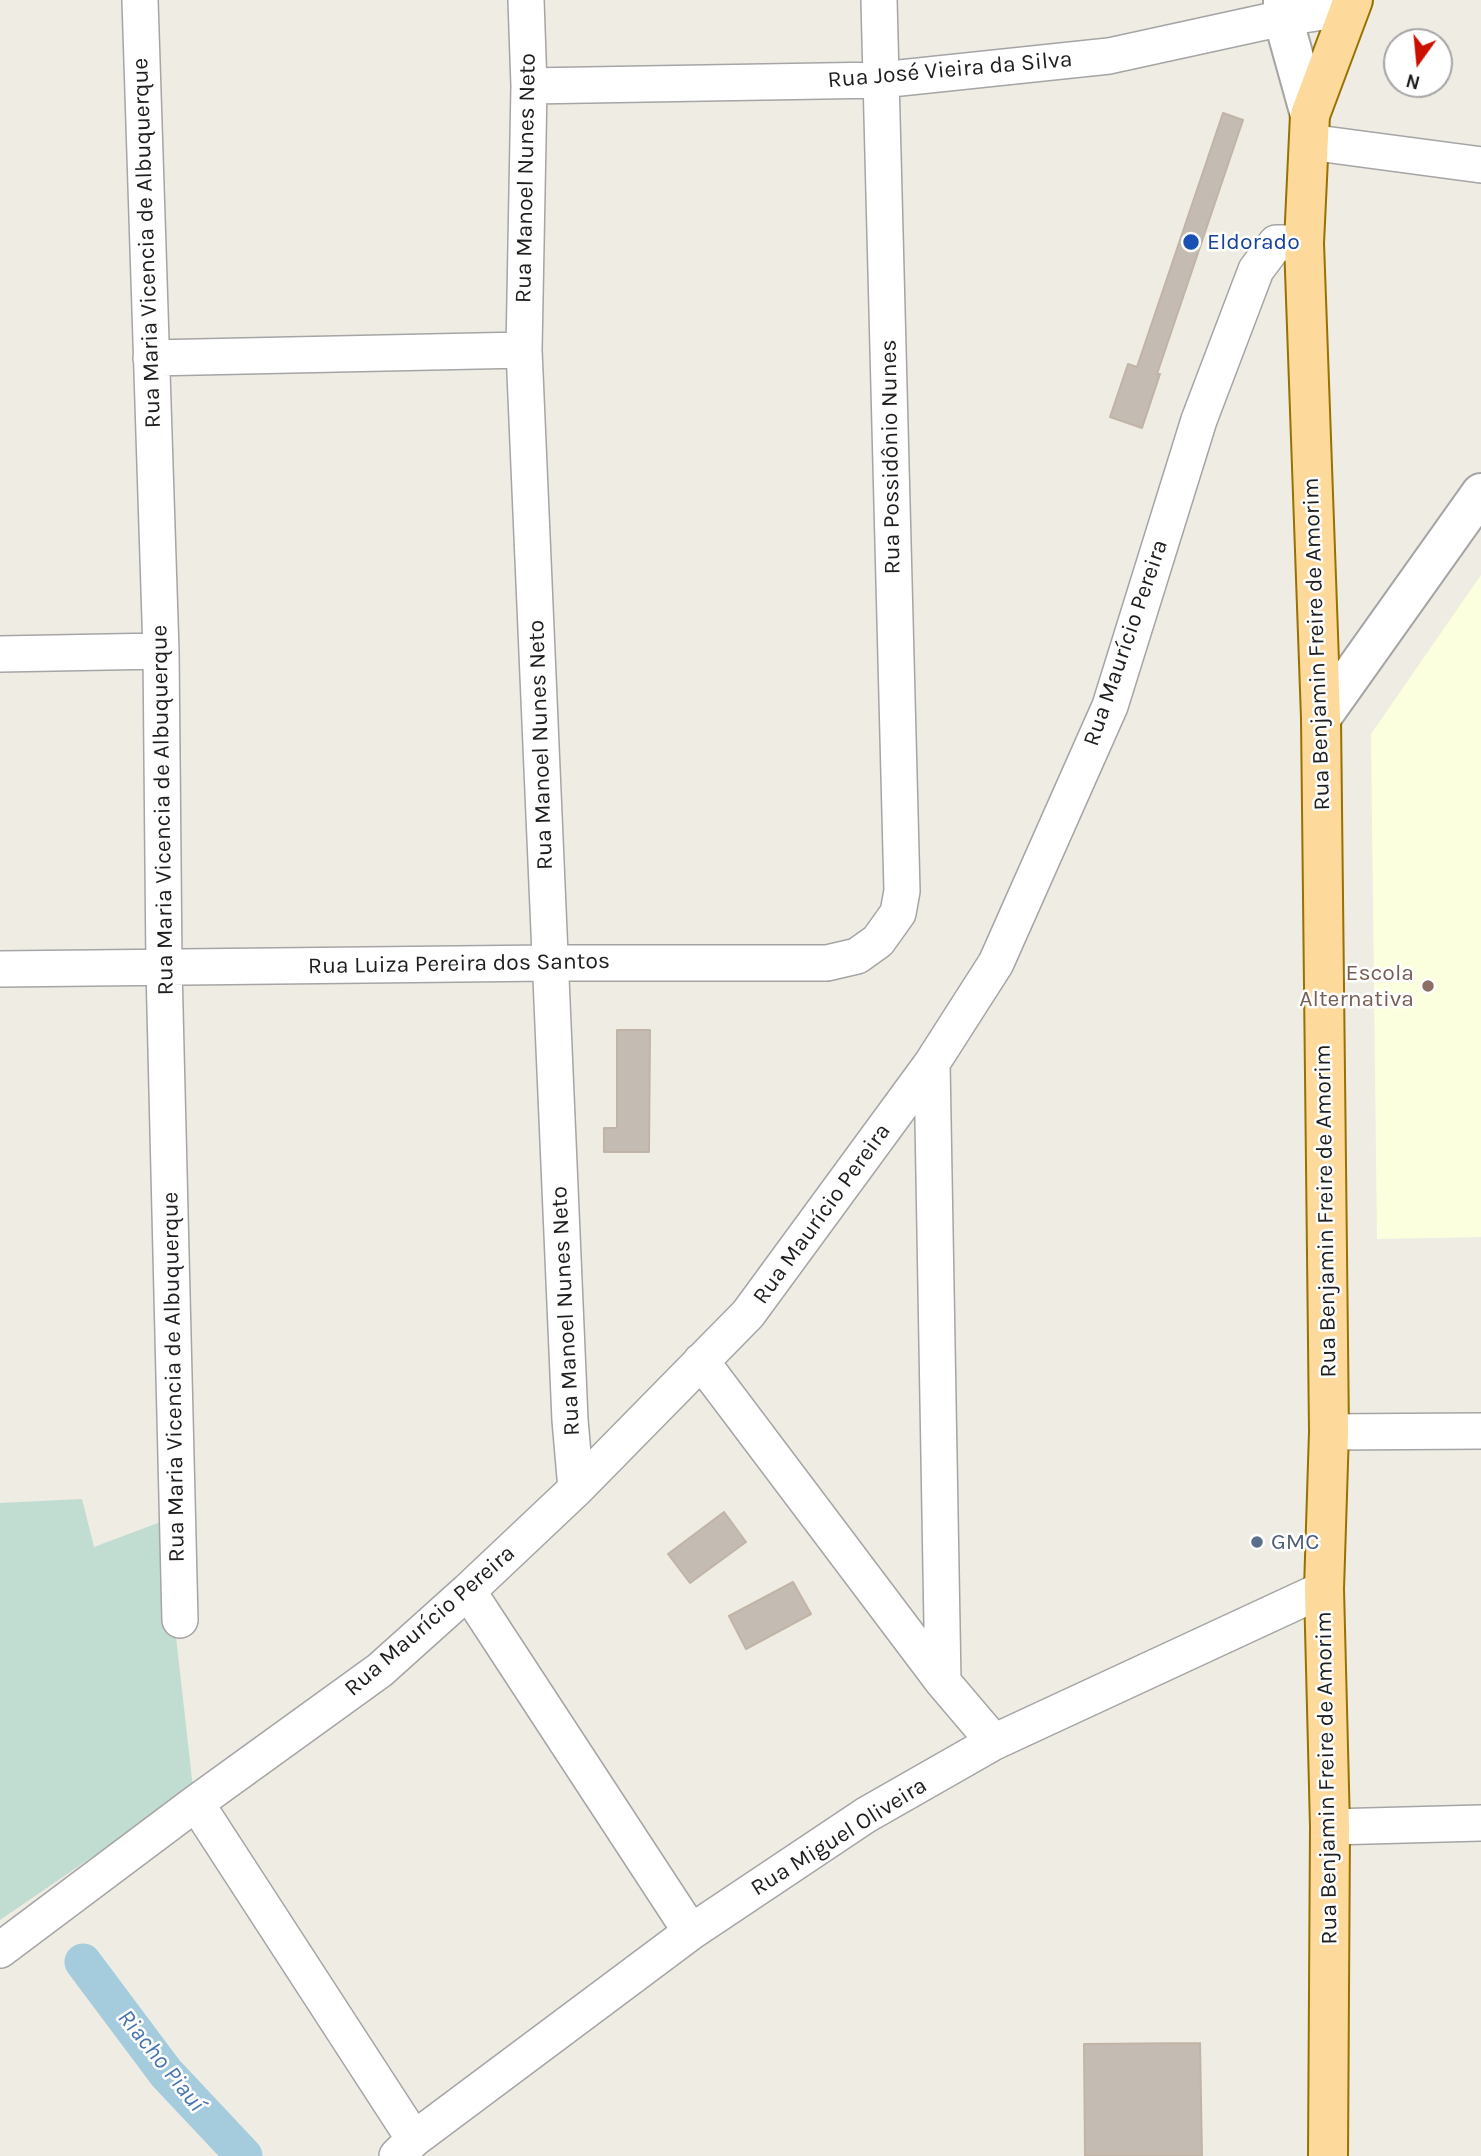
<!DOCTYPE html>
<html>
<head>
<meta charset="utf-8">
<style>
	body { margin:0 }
	#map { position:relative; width:1481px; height:2156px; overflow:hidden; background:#efece4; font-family:Karla,sans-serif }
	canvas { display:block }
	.north { position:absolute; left:1383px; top:28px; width:70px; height:70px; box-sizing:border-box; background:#fff; border:2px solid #a5a5a5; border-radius:50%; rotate:195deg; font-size:19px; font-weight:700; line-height:28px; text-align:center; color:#1e1e1e }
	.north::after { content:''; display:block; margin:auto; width:24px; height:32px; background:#cc1000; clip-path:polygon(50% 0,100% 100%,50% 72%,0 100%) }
</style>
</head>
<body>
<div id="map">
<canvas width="1481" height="2156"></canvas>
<div class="north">N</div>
</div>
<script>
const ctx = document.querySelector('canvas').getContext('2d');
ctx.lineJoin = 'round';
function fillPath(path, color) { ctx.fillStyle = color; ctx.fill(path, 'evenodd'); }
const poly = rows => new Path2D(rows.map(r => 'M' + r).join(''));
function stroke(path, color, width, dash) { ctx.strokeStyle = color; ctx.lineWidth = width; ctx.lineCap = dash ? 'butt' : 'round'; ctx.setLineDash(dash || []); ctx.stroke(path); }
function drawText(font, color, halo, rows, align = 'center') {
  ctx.font = font + ' Karla,sans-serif'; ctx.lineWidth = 5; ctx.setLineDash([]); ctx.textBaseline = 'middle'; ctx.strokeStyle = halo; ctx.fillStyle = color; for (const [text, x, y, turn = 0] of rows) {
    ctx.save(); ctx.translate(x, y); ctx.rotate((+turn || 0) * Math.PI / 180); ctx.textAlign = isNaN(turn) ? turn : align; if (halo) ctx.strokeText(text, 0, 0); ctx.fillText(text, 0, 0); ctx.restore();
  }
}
const education = poly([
	[1481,575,1481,1237,1377,1239,1371,734]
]);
const wetland = poly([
	[82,1499,94,1547,163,1521,193,1788,0,1920,0,1503]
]);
const canal = poly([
	[83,1962,166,2073,244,2156]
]);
const building = poly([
	[1223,113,1243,120,1157,374,1160,374,1142,428,1110,417,1128,364,1137,367,1223,113],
	[617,1030,650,1030,649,1152,604,1152,604,1128,617,1128,617,1030],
	[724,1512,746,1542,690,1583,668,1554,724,1512],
	[793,1582,811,1614,746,1649,729,1616,793,1582],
	[1200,2043,1202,2156,1085,2156,1084,2044,1200,2043]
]);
const minor = poly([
	[140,0,161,651,164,968,180,1620],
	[526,0,529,86,524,350,570,1420,576,1489],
	[529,86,881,80,1109,56,1283,18,1350,8],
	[1309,142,1481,165],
	[151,358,524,350],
	[0,654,161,651],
	[0,969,549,963,827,963,857,956,878,941,898,913,902,891,879,0],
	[932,1063,943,1682,994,1742],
	[701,1361,943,1682],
	[1329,1432,1481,1431],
	[468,1591,691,1932],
	[196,1803,414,2139],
	[1330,1827,1481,1823],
	[0,1950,196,1803,380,1670,468,1591,576,1489,748,1314,932,1063,996,963,1110,706,1199,420,1256,270,1276,243,1304,243],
	[397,2156,414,2139,691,1932,866,1815,994,1742,1324,1589]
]);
const tertiary = poly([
	[1283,0,1283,18,1310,115],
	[1321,718,1481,493]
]);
const primary = poly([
	[1328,2156,1330,1827,1324,1589,1329,1432,1321,718,1304,243,1310,115,1353,0]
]);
const markers = [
	[1191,242,9,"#1a4fb4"],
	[1428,986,7,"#8d6e63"],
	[1257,1542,7,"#5c6f8a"]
];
const streetNames = [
	["Rua José Vieira da Silva",950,70,-5],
	["Rua Manoel Nunes Neto",526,178,-89],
	["Rua Maria Vicencia de Albuquerque",147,243,-92],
	["Rua Possidônio Nunes",891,457,-91],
	["Rua Maurício Pereira",1126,643,-71],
	["Rua Benjamin Freire de Amorim",1317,644,-92],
	["Rua Manoel Nunes Neto",541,745,-92],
	["Rua Maria Vicencia de Albuquerque",163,810,-91],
	["Rua Luiza Pereira dos Santos",459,964,-1],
	["Rua Benjamin Freire de Amorim",1326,1211,-91],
	["Rua Maurício Pereira",822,1214,-54],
	["Rua Manoel Nunes Neto",566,1311,-93],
	["Rua Maria Vicencia de Albuquerque",174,1377,-91],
	["Rua Maurício Pereira",430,1621,-41],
	["Rua Benjamin Freire de Amorim",1327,1778,-91],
	["Rua Miguel Oliveira",839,1837,-32]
];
const transitNames = [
	["Eldorado",1207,242]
];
const educationNames = [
	["Escola",1414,973],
	["Alternativa",1414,999]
];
const serviceNames = [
	["GMC",1271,1542]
];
const waterNames = [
	["Riacho Piauí",161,2061,51]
];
fillPath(education, '#fcffdd');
fillPath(wetland, '#c1ddd2');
stroke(canal, '#a4ccdd', 37);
fillPath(building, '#c4bcb3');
stroke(building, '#c1b4a6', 2);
stroke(minor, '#a5a5a5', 38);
stroke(tertiary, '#a5a5a5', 42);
stroke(primary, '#987100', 42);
stroke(minor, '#fff', 35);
stroke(tertiary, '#fff', 38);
stroke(primary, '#fdda9b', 38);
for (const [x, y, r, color] of markers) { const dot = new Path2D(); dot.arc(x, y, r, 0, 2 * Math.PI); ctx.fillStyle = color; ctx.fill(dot); stroke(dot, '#fff', 2.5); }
drawText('23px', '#1e1e1e', '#fff', streetNames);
drawText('23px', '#164399', '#fff', transitNames, 'left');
drawText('23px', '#785e54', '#fff', educationNames, 'right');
drawText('23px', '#4e5e75', '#fff', serviceNames, 'left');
drawText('italic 24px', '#4974af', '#fff', waterNames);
</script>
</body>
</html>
